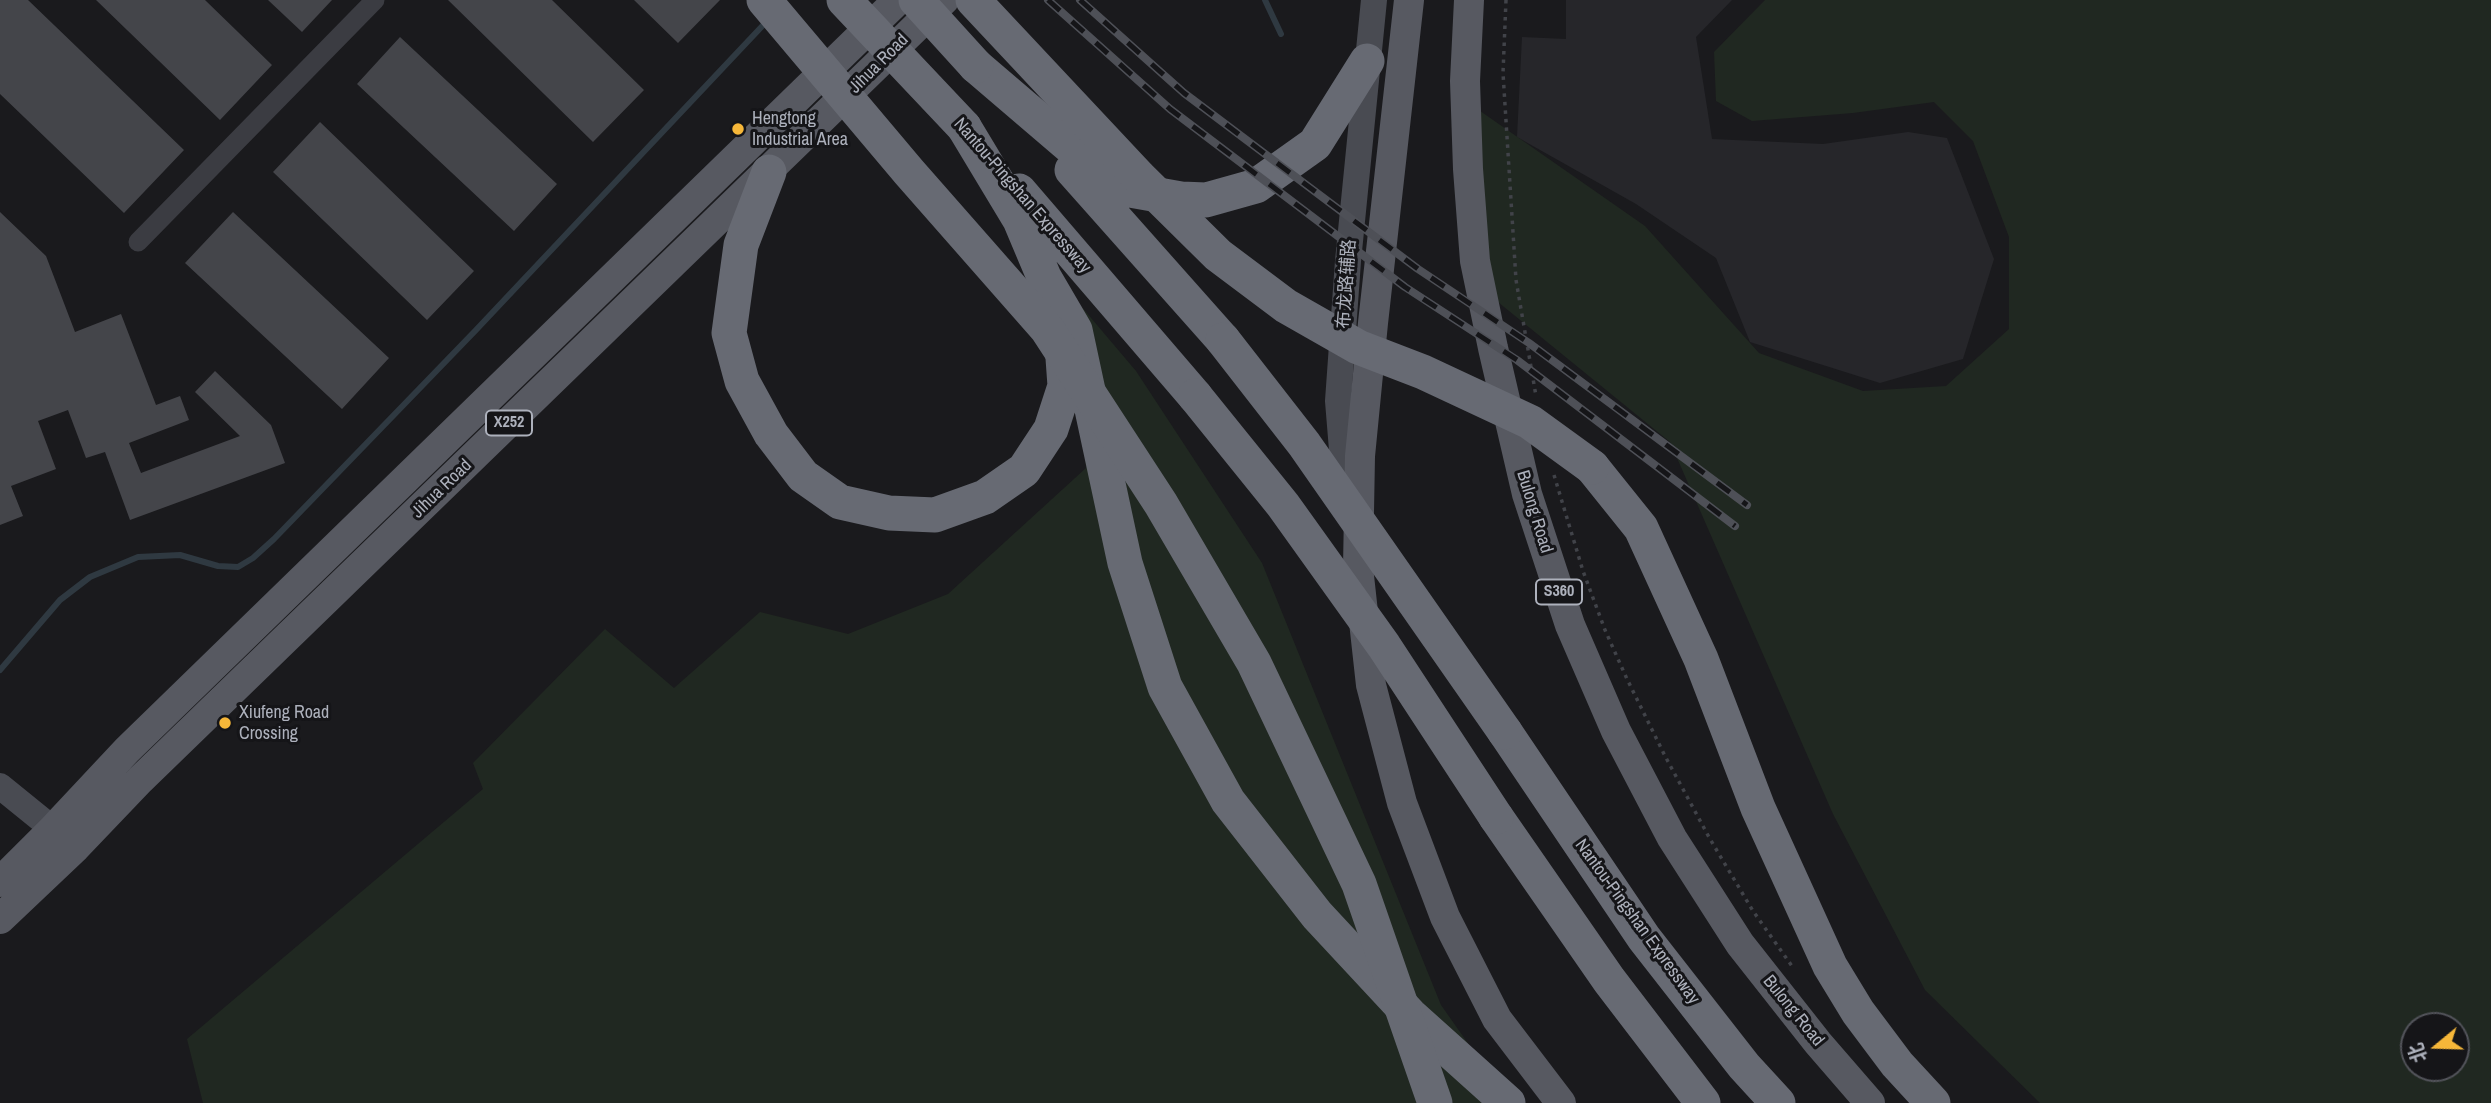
<!DOCTYPE html>
<html>
<head>
<meta charset="utf-8">
<style>
	body { margin:0 }
	#map { position:relative; width:2491px; height:1103px; overflow:hidden; background:#1a1a1d; font-family:"Archivo Narrow","Noto Sans SC",sans-serif }
	canvas { display:block }
	.north { position:absolute; left:2400px; top:1012px; width:70px; height:70px; box-sizing:border-box; background:#151518; border:2px solid #52535a; border-radius:50%; rotate:251deg; font-size:19px; font-weight:700; line-height:28px; text-align:center; color:#adb1bc }
	.north::after { content:''; display:block; margin:auto; width:24px; height:32px; background:#f6b739; clip-path:polygon(50% 0,100% 100%,50% 72%,0 100%) }
</style>
</head>
<body>
<div id="map">
<canvas width="2491" height="1103"></canvas>
<div class="north">北</div>
</div>
<script>
const ctx = document.querySelector('canvas').getContext('2d');
ctx.lineJoin = 'round';
function fillPath(path, color) { ctx.fillStyle = color; ctx.fill(path, 'evenodd'); }
const poly = rows => new Path2D(rows.map(r => 'M' + r).join(''));
function stroke(path, color, width, dash) { ctx.strokeStyle = color; ctx.lineWidth = width; ctx.lineCap = dash ? 'butt' : 'round'; ctx.setLineDash(dash || []); ctx.stroke(path); }
function drawText(font, color, halo, rows, align = 'center') {
  ctx.font = font + ' "Archivo Narrow","Noto Sans SC",sans-serif'; ctx.lineWidth = 6; ctx.setLineDash([]); ctx.textBaseline = 'middle'; ctx.strokeStyle = halo; ctx.fillStyle = color; for (const [text, x, y, turn = 0] of rows) {
    ctx.save(); ctx.translate(x, y); ctx.rotate((+turn || 0) * Math.PI / 180); ctx.textAlign = isNaN(turn) ? turn : align; if (halo) ctx.strokeText(text, 0, 0); ctx.fillText(text, 0, 0); ctx.restore();
  }
}
const built = poly([
	[1566,0,1732,0,1696,37,1712,139,1823,144,1908,132,1947,138,1994,259,1963,359,1880,383,1750,342,1716,258,1636,204,1517,137,1522,37,1566,39]
]);
const green = poly([
	[1765,0,2491,0,2491,1103,2040,1103,1925,990,1833,814,1670,442,1482,289,1473,106,1645,226,1759,353,1863,391,1946,386,2009,329,2009,237,1973,141,1934,102,1853,113,1752,121,1716,101,1714,52],
	[2414,1026,2456,1026,2456,1068,2414,1068],
	[1075,299,1136,371,1262,563,1441,1005,1510,1103,203,1103,187,1039,483,789,473,763,605,629,674,688,760,612,848,634,948,594,1086,468]
]);
const stream = poly([
	[1265,0,1281,34],
	[0,670,60,600,90,577,138,557,180,555,218,566,238,567,253,558,274,539,476,330,767,21]
]);
const building = poly([
	[0,0,28,0,184,150,124,213,0,94],
	[96,0,205,0,272,65,220,120],
	[268,0,332,0,302,32],
	[448,0,552,0,644,90,593,142],
	[634,0,720,0,678,43],
	[400,37,557,184,514,231,357,84],
	[320,122,474,271,427,320,273,172],
	[0,212,46,256,75,332,121,314,156,405,180,396,189,420,129,443,141,473,240,436,195,392,215,371,271,425,285,463,130,520,105,452,86,458,68,410,38,421,56,469,11,486,23,516,0,525],
	[233,212,389,358,342,409,185,263]
]);
const path = poly([
	[1506,0,1503,73,1516,280,1536,396],
	[1554,475,1583,571,1605,630,1627,679,1665,756,1710,839,1753,911,1794,969]
]);
const street = poly([
	[138,242,375,0]
]);
const secondary = poly([
	[1349,507,1343,462,1338,401,1348,261,1374,0],
	[0,786,69,842]
]);
const primary = poly([
	[1409,0,1373,323,1360,456,1358,567,1371,685,1402,803,1445,917,1497,1019,1561,1103],
	[1469,0,1465,81,1468,169,1475,261,1493,348,1527,494,1570,625,1616,731,1672,838,1740,944,1818,1043,1870,1103],
	[0,882,53,829,127,750,898,0],
	[0,919,76,847,140,780,944,0]
]);
const highway = poly([
	[976,66,1107,178,1130,190,1181,199,1206,200,1256,186,1315,144,1367,61],
	[964,127,1020,220,1044,277,1075,330,1125,563,1165,687,1228,801,1317,915,1410,1015,1508,1103],
	[1072,170,1223,340],
	[769,172,741,245,729,333,742,381,771,434,803,476,840,502,889,513,935,515,985,497,1024,470,1051,429,1065,386,1062,344],
	[1019,191,1195,396],
	[1592,467,1641,528,1701,659,1758,808,1830,966,1858,1012,1897,1064,1933,1103],
	[1505,732,1644,938,1744,1066,1778,1103],
	[1496,817,1609,980,1703,1103]
]);
const rail = poly([
	[1048,0,1170,109,1405,287,1517,360,1735,526],
	[1080,0,1184,93,1418,269,1529,343,1747,505]
]);
const highwayBridge = poly([
	[764,0,909,172,1047,329,1161,504,1254,663,1359,884,1435,1103],
	[844,0,964,127],
	[916,0,976,66],
	[973,0,1139,177,1218,255,1286,306,1358,347,1423,372,1530,422,1592,467],
	[1223,340,1304,444,1505,732],
	[1195,396,1283,505,1384,646,1496,817]
]);
const markers = [
	[738,129,7,"#f6b739"],
	[225,723,7,"#f6b739"]
];
const shields = [
	[509,423,46],
	[1559,592,46]
];
const shieldNames = [
	["X252",509,423],
	["S360",1559,592]
];
const streetNames = [
	["Jihua Road",879,64,-45],
	["Nantou-Pingshan Expressway",1022,196,49],
	["布龙路辅路",1347,284,-86],
	["Jihua Road",442,489,-44],
	["Bulong Road",1534,512,73],
	["Nantou-Pingshan Expressway",1637,922,54],
	["Bulong Road",1793,1011,51]
];
const poiNames = [
	["Hengtong",752,119],
	["Industrial Area",752,140],
	["Xiufeng Road",239,713],
	["Crossing",239,734]
];
fillPath(built, '#26262a');
fillPath(green, '#202821');
stroke(stream, '#2f3941', 6);
fillPath(building, '#44454a');
stroke(path, '#414349', 3.5, [3.5, 5]);
stroke(street, '#3b3c42', 19);
stroke(secondary, '#494b52', 26);
stroke(primary, '#575961', 30);
stroke(highway, '#676a73', 35);
stroke(rail, '#4e5057', 8);
stroke(rail, '#151518', 5, [16]);
stroke(highwayBridge, '#676a73', 35);
for (const [x, y, r, color] of markers) { const dot = new Path2D(); dot.arc(x, y, r, 0, 2 * Math.PI); ctx.fillStyle = color; ctx.fill(dot); stroke(dot, '#151518', 2.5); }
for (const [x, y, w] of shields) { const box = new Path2D(); box.roundRect(x - w / 2, y - 12.5, w, 25, 5); ctx.fillStyle = '#151518'; ctx.fill(box); stroke(box, '#adb1bc', 2); }
drawText('bold 16px', '#adb1bc', null, shieldNames);
drawText('18px', '#adb1bc', '#151518', streetNames);
drawText('18px', '#adb1bc', '#151518', poiNames, 'left');
</script>
</body>
</html>
